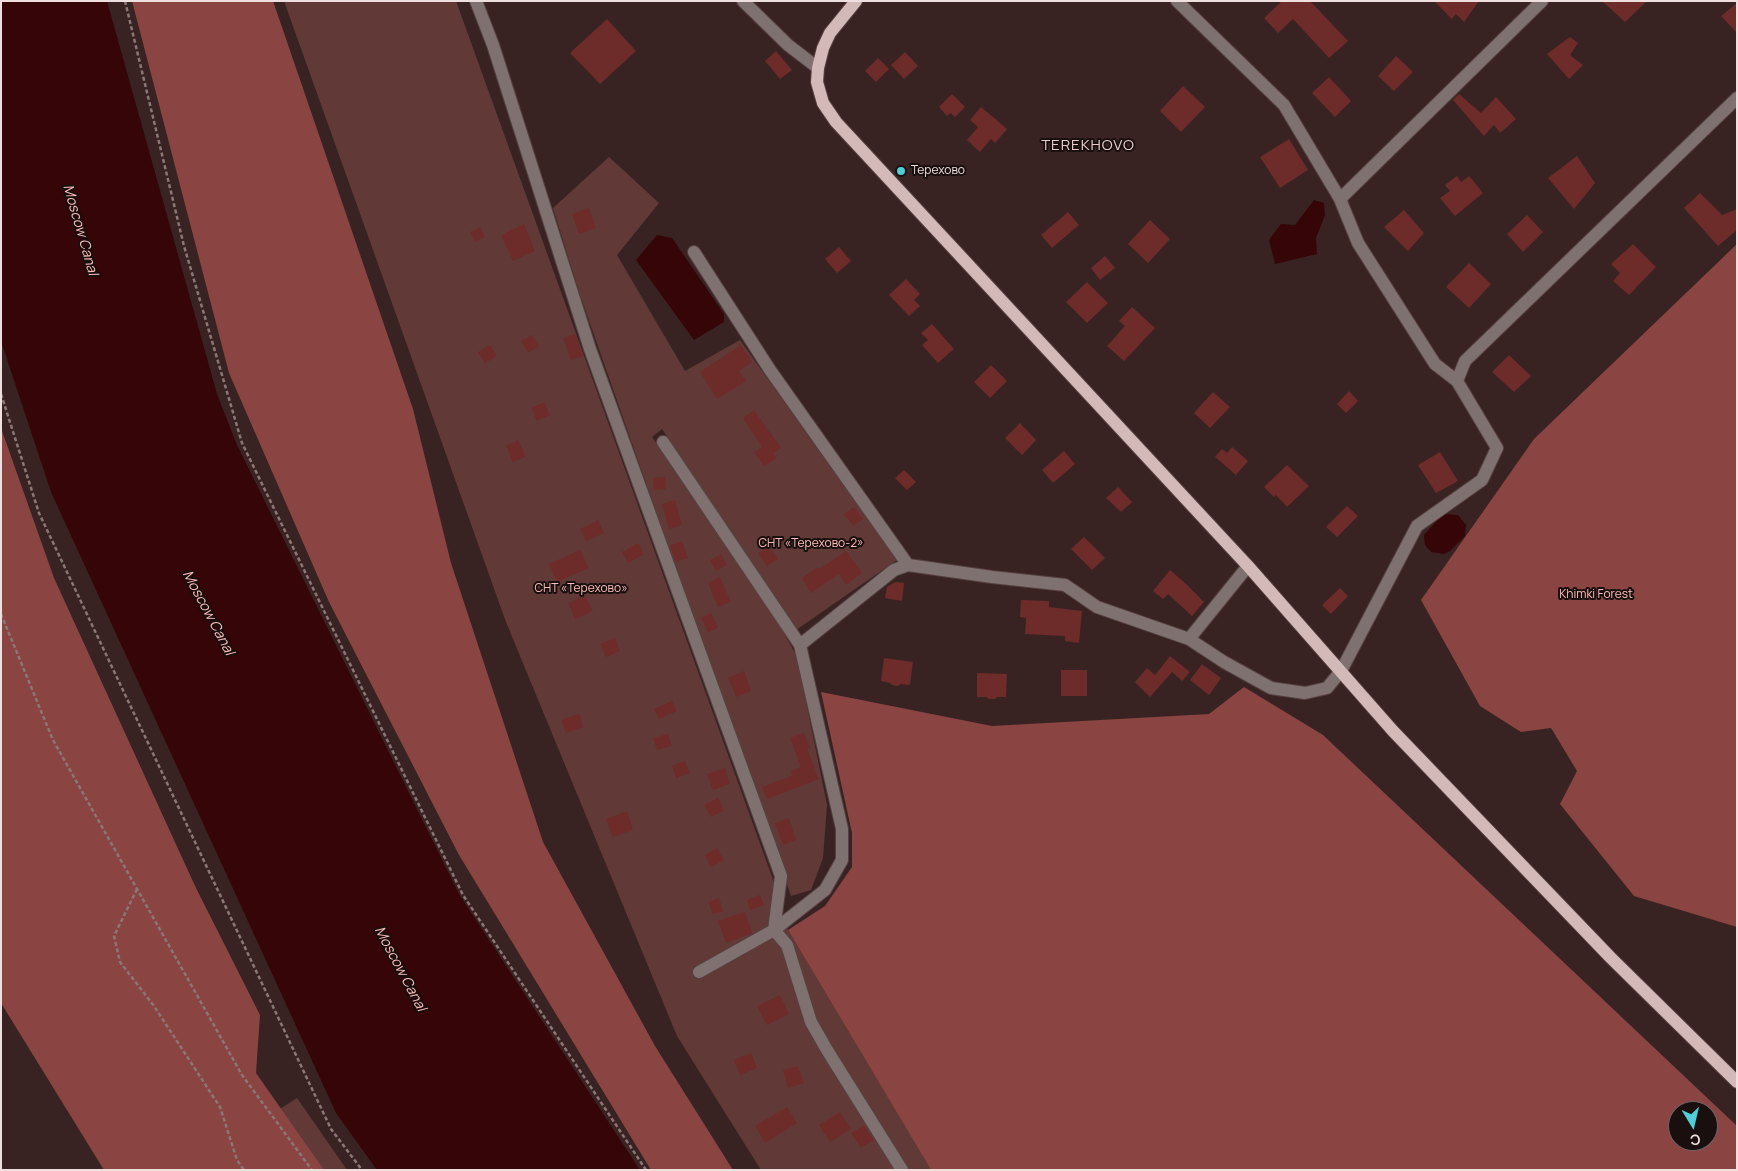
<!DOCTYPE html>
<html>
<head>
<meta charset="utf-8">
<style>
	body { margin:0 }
	#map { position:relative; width:1738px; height:1171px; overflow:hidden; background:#392322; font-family:Manrope,sans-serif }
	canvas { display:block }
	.frame { position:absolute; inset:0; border:2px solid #efdfde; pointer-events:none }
	.north { position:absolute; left:1668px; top:1101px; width:50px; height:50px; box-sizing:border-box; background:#190f0f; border:1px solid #6f6262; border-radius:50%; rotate:171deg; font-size:14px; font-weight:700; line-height:20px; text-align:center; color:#efdfde }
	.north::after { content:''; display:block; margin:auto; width:18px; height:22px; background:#52ccd6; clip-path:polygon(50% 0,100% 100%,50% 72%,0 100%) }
</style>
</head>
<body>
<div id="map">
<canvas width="1738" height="1171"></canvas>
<div class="frame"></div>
<div class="north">С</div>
</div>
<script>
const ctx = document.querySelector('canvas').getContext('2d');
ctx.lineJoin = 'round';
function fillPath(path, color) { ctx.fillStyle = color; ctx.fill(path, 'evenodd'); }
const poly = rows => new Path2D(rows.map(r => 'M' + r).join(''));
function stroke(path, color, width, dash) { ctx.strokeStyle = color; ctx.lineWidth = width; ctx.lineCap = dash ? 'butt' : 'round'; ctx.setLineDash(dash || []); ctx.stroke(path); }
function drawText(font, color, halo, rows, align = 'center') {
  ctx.font = font + ' Manrope,sans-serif'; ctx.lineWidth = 4; ctx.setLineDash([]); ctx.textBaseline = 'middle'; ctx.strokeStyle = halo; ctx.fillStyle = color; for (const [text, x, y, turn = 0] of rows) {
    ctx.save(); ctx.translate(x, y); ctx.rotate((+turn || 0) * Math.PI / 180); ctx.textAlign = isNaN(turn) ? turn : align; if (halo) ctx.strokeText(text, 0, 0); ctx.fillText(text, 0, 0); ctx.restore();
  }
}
const green = poly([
	[284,1,456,1,771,874,788,930,931,1170,761,1170,677,1036,506,622],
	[609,157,659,203,617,255,685,371,740,340,897,560,796,630,662,429,652,437,776,618,797,657,827,805,823,858,811,890,791,896,580,295,553,208],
	[297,1098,347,1170,185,1170]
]);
const forest = poly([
	[132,1,273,1,413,409,451,563,543,842,655,1046,733,1170,651,1170,459,855,329,602,229,373],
	[1737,244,1737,927,1634,896,1560,804,1577,771,1551,728,1521,732,1480,706,1421,600,1534,439],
	[1,428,54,578,196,888,260,1015,256,1073,324,1170,104,1170,1,1003],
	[1244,687,1323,735,1737,1126,1737,1170,931,1170,788,930,825,906,852,867,852,833,821,692,992,726,1209,714],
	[1678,1111,1708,1111,1708,1141,1678,1141]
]);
const water = poly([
	[1,1,107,1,217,394,237,445,459,894,640,1170,377,1170,336,1113,51,492,1,341],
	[1314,200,1324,203,1325,215,1316,238,1317,254,1275,264,1269,240,1281,224,1295,225],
	[657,235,672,238,724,314,724,322,694,340,636,260],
	[1447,514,1458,515,1466,525,1465,536,1450,551,1444,554,1431,552,1425,545,1424,535,1440,517]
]);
const building = poly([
	[1282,1,1310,1,1348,41,1329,58,1293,19,1278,33,1264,18],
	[1434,1,1479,1,1464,22,1456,14,1452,19],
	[1602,1,1647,1,1625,22],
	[1737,3,1737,33,1721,16],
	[607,19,636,51,600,84,570,53],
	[1570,37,1578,43,1570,55,1583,65,1569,79,1547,54],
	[776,51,792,70,780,79,765,61],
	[905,52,918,66,904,79,891,65],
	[1396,56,1413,72,1394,91,1378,76],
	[878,58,889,69,876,82,865,71],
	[1329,77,1351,101,1335,117,1312,93],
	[1183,86,1205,107,1181,132,1160,111],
	[952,94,965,107,955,117,950,113,947,116,939,107],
	[1459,94,1481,113,1496,97,1516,119,1500,133,1494,125,1484,136,1453,100],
	[981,107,1007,129,995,143,991,139,980,152,967,140,978,127,970,120],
	[1289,139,1308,170,1280,188,1260,157],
	[1577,156,1595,183,1574,209,1548,178],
	[1457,176,1461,182,1469,176,1483,193,1455,216,1440,198,1450,191,1445,185],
	[1700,193,1722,215,1737,209,1737,230,1718,246,1684,208],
	[589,208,596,228,579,234,572,214],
	[1404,210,1424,233,1408,251,1384,227],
	[1068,212,1079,225,1052,248,1041,235],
	[1527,215,1543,232,1523,252,1507,234],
	[1150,220,1170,239,1148,263,1128,244],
	[524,224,535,251,513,261,501,235],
	[480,227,485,237,475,242,470,232],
	[1633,244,1656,267,1629,295,1613,281,1620,273,1611,264],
	[839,247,851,261,837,273,825,259],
	[1105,256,1115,268,1100,280,1091,268],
	[1469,263,1491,284,1469,308,1446,287],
	[906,279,920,294,914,300,920,306,909,316,889,295],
	[1087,282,1108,303,1087,323,1066,302],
	[1132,307,1155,328,1124,361,1107,346,1125,326,1119,321],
	[932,324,954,349,938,363,922,345,928,340,921,333],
	[575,334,583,356,571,360,563,338],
	[532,335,539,346,528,353,521,341],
	[490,345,497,356,485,363,478,352],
	[741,345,752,362,739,371,746,381,717,399,700,372],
	[1509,355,1531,376,1514,392,1492,372],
	[991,365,1007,381,990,398,974,382],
	[1349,391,1358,401,1346,413,1337,404],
	[1213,392,1230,407,1210,428,1194,413],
	[544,402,550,415,537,421,531,408],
	[754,410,781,448,774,453,777,458,764,466,754,452,762,447,743,418],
	[1020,423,1036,440,1022,455,1005,438],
	[518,440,526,457,513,462,506,446],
	[1232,447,1248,461,1236,475,1215,457,1222,449,1227,453],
	[1064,451,1075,464,1053,483,1042,470],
	[1440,452,1458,481,1436,493,1418,465],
	[1287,465,1309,486,1287,507,1276,495,1274,497,1264,487],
	[904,470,916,482,907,490,895,478],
	[665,477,666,489,654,490,653,478],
	[1118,487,1132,502,1121,512,1106,498],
	[675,500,682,525,669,529,662,504],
	[1347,506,1358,516,1337,537,1326,527],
	[854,507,863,519,853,526,844,514],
	[598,520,604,533,586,541,580,529],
	[1084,537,1105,558,1092,570,1071,549],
	[682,541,688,558,676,562,670,546],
	[638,543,644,554,628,563,622,552],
	[769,546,778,559,767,566,758,553],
	[580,550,589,568,557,582,549,564],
	[846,551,862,573,846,585,839,574,811,593,802,578,818,567,820,569],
	[721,554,727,565,716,571,710,560],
	[1170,570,1185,583,1204,602,1192,616,1168,594,1163,599,1153,591],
	[720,577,731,602,718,607,708,583],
	[895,582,904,583,902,601,885,598,887,587],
	[1340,588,1348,596,1331,614,1322,605],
	[585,595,593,611,575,619,568,603],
	[1021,600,1049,601,1049,607,1082,611,1079,643,1065,641,1065,636,1025,634,1026,618,1020,617],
	[711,613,718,628,708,632,701,618],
	[615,638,620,651,606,657,600,644],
	[1170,656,1190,672,1182,681,1172,672,1150,697,1135,682,1147,668,1155,675],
	[884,658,913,662,910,685,901,684,898,686,892,685,890,683,881,681],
	[1202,664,1221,678,1209,695,1190,680],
	[1061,670,1087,670,1087,696,1061,696],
	[744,671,751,691,736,697,728,678],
	[977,673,1007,674,1006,697,997,697,995,699,989,699,986,697,977,697],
	[672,701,677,711,659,719,654,709],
	[579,714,583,727,566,733,561,720],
	[804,733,810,748,807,749,819,779,767,799,762,787,792,776,791,771,801,767,790,738],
	[668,734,672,746,657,750,653,738],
	[685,761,690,773,676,778,672,766],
	[725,768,730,784,713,790,707,774],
	[718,798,724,810,711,817,704,805],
	[627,811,633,830,613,837,606,819],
	[789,818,796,840,783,845,775,823],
	[717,848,724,860,711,867,705,855],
	[760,895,764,905,750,910,747,900],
	[719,898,723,911,713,914,708,902],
	[745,912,752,933,726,943,718,921],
	[780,995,789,1014,767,1025,757,1006],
	[751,1053,757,1068,740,1075,734,1060],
	[798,1066,804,1083,788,1088,783,1070],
	[787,1107,797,1123,765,1143,755,1126],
	[840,1112,851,1129,830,1142,819,1125],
	[864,1125,874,1140,861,1148,851,1133]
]);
const path = poly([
	[125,1,184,246,242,443,463,895,646,1170],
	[1,394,39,513,331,1129,362,1170],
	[1,614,53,740,242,1075,312,1170],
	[137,889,114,936,120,962,154,1006,220,1107,237,1160,244,1170]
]);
const minor = poly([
	[476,1,493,45,590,349,781,876,774,930,699,972],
	[743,1,788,45,818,68],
	[1340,199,1542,1],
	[694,252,770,370,908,565,992,577,1065,585,1097,607,1189,639,1224,662,1271,688,1305,693,1327,688,1341,671,1417,526,1482,480,1497,448,1457,381,1435,364,1358,243,1340,199,1284,105,1177,1],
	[1457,381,1465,361,1737,98],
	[663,442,800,645,894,570,908,565],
	[1189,639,1248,566],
	[800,645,842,829,842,860,825,890,774,930,787,945,811,1022,827,1050,902,1170]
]);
const major = poly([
	[856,1,830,33,823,48,818,68,817,82,823,103,836,122,1248,566,1393,731,1611,958,1737,1082]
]);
const markers = [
	[901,171,5,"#52ccd6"]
];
const poiNames = [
	["Терехово",911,171]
];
const parkNames = [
	["СНТ «Терехово-2»",811,544],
	["СНТ «Терехово»",581,589],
	["Khimki Forest",1596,595]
];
const waterNames = [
	["Moscow Canal",80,230,74],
	["Moscow Canal",208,613,62],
	["Moscow Canal",400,969,62]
];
const quarterNames = [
	["TEREKHOVO",1088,146]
];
fillPath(green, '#613a37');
fillPath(forest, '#8a4442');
fillPath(water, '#350507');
fillPath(building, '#6d2b2a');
stroke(minor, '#564140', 14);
stroke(major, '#564140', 14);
stroke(path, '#8b7776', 2.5, [4, 2.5]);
stroke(minor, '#7e7170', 12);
stroke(major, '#d3bab8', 12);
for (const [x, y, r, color] of markers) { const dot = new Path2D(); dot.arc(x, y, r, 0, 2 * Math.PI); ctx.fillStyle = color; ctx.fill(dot); stroke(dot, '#190f0f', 2); }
drawText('12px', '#efdfde', '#190f0f', poiNames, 'left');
drawText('12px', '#febeb9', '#190f0f', parkNames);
drawText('italic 14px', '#ffbeba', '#190f0f', waterNames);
ctx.letterSpacing = '1px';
drawText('15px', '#e9ccc9', '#190f0f', quarterNames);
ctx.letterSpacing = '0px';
</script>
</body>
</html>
